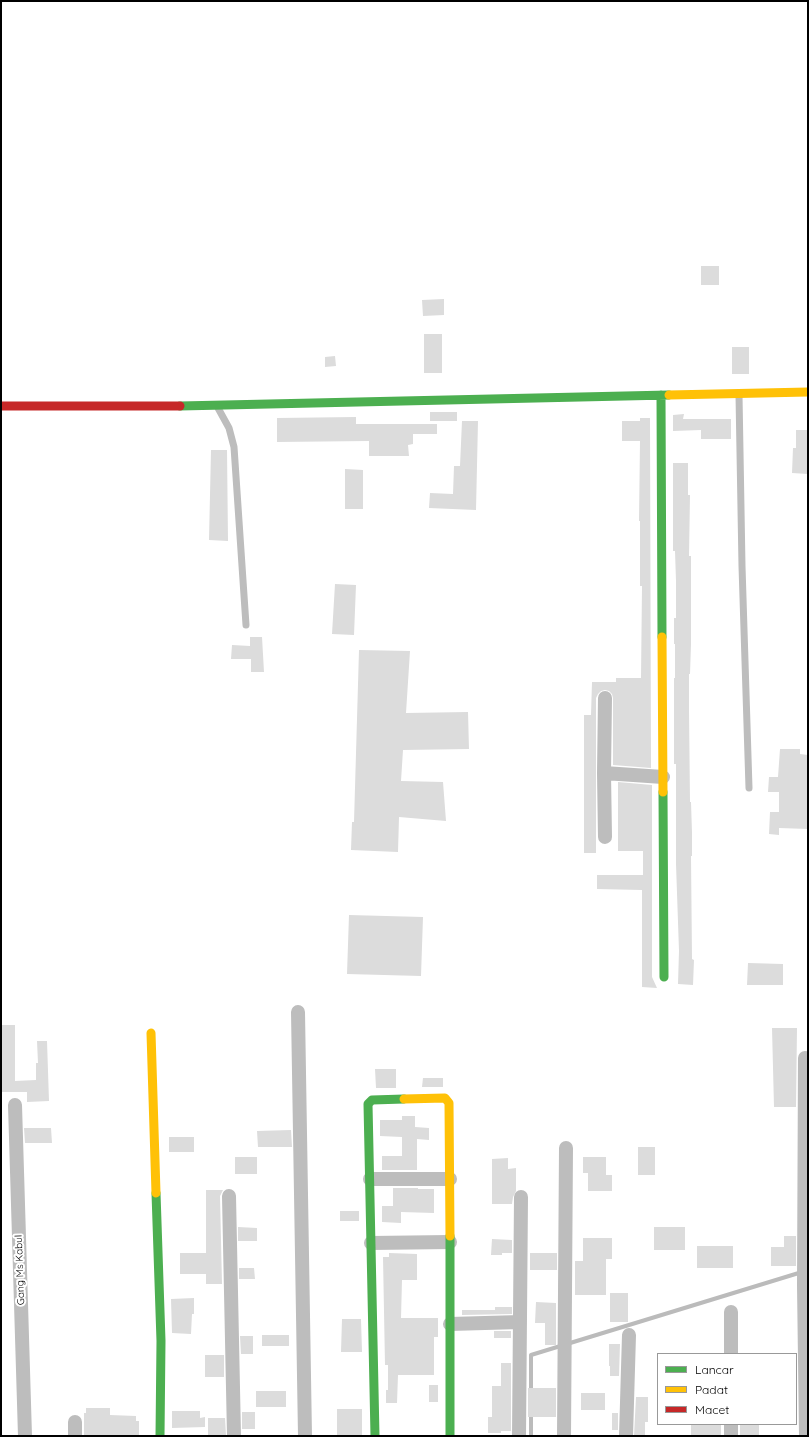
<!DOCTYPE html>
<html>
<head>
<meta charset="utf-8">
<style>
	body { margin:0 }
	#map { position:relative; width:809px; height:1437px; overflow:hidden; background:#fff; font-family:Quicksand,sans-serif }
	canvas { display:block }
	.frame { position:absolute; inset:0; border:2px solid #000; pointer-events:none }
	.legend { position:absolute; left:657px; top:1353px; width:140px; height:72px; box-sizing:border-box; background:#fff; border:1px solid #999; margin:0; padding:5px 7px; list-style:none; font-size:12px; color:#000 }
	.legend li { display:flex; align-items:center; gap:8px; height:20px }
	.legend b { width:20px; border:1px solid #999 }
</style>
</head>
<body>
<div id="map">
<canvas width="809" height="1437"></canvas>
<div class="frame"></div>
<ul class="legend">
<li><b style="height:5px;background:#4caf50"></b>Lancar</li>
<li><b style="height:5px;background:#ffc107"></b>Padat</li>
<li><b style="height:5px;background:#c62828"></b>Macet</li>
</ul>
</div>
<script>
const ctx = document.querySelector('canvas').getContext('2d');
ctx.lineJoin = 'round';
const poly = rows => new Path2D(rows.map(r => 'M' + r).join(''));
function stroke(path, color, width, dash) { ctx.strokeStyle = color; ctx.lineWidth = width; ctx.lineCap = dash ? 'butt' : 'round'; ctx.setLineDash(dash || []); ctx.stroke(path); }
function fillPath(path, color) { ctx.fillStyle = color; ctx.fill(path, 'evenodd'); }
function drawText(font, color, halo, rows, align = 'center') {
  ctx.font = font + ' Quicksand,sans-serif'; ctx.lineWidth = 4; ctx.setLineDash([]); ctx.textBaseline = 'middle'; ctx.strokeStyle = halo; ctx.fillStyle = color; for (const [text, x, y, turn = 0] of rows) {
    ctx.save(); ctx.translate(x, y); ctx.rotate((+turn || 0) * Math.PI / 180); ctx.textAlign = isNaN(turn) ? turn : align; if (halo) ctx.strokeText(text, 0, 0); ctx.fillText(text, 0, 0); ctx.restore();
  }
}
const stream = poly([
	[531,1392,531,1355,802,1272],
	[531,1436,531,1412]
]);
const building = poly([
	[701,266,719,266,719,285,701,285],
	[444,299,444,315,423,316,422,300],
	[424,334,442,334,442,373,424,373],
	[732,347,749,347,749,374,732,374],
	[335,356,336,366,325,367,325,357],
	[430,412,457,412,457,421,430,421],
	[684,414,683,419,731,419,731,439,701,439,701,430,673,431,673,415],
	[356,417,356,424,437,424,437,434,413,434,413,444,408,445,409,456,369,456,369,441,277,442,277,418],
	[640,418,650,418,651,768,613,765,613,698,612,694,609,691,605,690,601,691,598,694,596,698,596,853,584,853,584,715,591,715,592,682,616,682,616,678,641,678,642,586,640,586,640,521,639,521,640,441,622,441,622,421,640,421],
	[462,421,478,421,476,510,429,508,430,493,453,494,454,466,460,466],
	[796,430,808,430,808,474,792,473,793,448,796,448],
	[211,450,227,450,228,541,209,540],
	[673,463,688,463,688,495,690,495,689,556,691,556,691,644,690,674,689,674,689,710,690,802,691,802,692,833,692,856,691,856,692,959,694,960,693,985,678,984,679,951,676,864,676,764,674,764,674,678,675,678,675,644,674,644,674,618,676,618,676,581,675,551,673,551],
	[345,469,363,470,363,509,345,509],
	[335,584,356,585,354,635,332,634],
	[250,637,262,637,264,672,251,672,251,659,231,659,232,645,250,646],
	[359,650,410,651,406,713,468,712,469,749,403,750,401,781,443,782,446,821,399,817,398,852,351,850,352,822,354,822],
	[780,749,800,749,800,754,808,755,808,829,779,828,779,835,769,834,770,812,779,812,779,792,768,792,769,777,778,777],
	[618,782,652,785,652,977,657,988,642,987,642,890,597,889,597,875,643,875,643,851,618,851],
	[349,915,423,917,421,976,347,974],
	[748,963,783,964,783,985,747,985],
	[1,1025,15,1025,15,1081,36,1080,36,1063,38,1063,37,1041,47,1041,49,1101,27,1102,27,1092,1,1092],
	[772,1028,797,1028,796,1107,774,1107],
	[375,1069,396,1069,396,1088,376,1088],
	[423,1078,443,1078,443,1087,422,1087],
	[402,1116,415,1116,415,1127,429,1128,429,1140,417,1139,417,1170,382,1170,382,1156,402,1156,402,1137,380,1136,380,1120,402,1120],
	[24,1128,51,1128,52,1143,25,1143],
	[291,1130,292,1147,258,1147,257,1131],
	[169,1137,194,1137,194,1152,169,1152],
	[638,1147,655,1147,655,1175,638,1175],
	[235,1157,257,1157,257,1174,235,1174],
	[583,1157,606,1157,606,1175,612,1175,612,1191,588,1191,588,1173,583,1173],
	[508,1158,508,1169,516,1168,516,1191,513,1197,512,1204,492,1204,492,1159],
	[393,1188,418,1188,418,1189,434,1189,434,1213,401,1212,401,1223,382,1222,382,1206,393,1206],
	[206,1190,223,1190,220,1196,222,1284,206,1284,206,1274,180,1274,180,1253,206,1253],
	[340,1211,359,1211,359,1221,340,1221],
	[238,1227,257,1228,257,1241,238,1241],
	[654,1227,685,1227,685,1250,654,1250],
	[784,1236,796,1236,796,1266,771,1266,771,1247,784,1247],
	[583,1238,612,1238,612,1259,606,1259,606,1295,575,1295,575,1261,583,1261],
	[492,1239,512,1240,512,1253,502,1253,502,1255,491,1255],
	[697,1246,733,1246,733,1268,697,1268],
	[389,1253,417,1254,417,1280,402,1280,401,1318,438,1318,438,1337,434,1337,434,1375,398,1375,397,1403,386,1403,386,1390,388,1390,388,1365,385,1365,383,1257,389,1257],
	[530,1253,557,1253,557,1270,530,1270],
	[239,1268,254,1268,255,1279,239,1279],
	[610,1293,628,1293,628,1322,610,1322],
	[194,1298,194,1314,192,1314,191,1334,172,1333,171,1299],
	[536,1302,556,1303,556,1345,545,1345,545,1323,535,1323],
	[495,1307,512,1307,512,1314,462,1315,462,1310,495,1310],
	[342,1319,361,1319,362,1352,341,1352],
	[494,1331,511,1331,511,1338,494,1338],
	[262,1335,289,1335,289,1346,262,1346],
	[240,1336,253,1336,253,1354,241,1354],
	[609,1344,620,1344,619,1376,610,1376,610,1366,609,1366],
	[205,1355,224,1355,224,1377,205,1377],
	[501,1363,511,1363,511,1431,501,1431,501,1433,488,1433,488,1417,492,1417,492,1386,501,1386],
	[429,1385,438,1385,438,1402,429,1402],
	[528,1388,556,1388,556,1417,528,1417],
	[256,1391,286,1391,286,1407,256,1407],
	[581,1393,605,1393,605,1410,581,1410],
	[636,1397,648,1397,648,1422,645,1422,645,1436,634,1436],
	[86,1408,110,1408,110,1415,136,1416,136,1421,139,1421,139,1436,84,1436,84,1413,86,1413],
	[337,1409,362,1409,362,1436,337,1436],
	[172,1411,200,1411,200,1418,205,1417,205,1427,172,1428],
	[242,1412,255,1412,255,1429,242,1429],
	[612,1413,618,1413,618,1430,612,1430],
	[208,1418,225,1418,226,1436,208,1436],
	[740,1424,759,1424,759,1436,740,1436],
	[691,1425,721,1425,721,1436,691,1436]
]);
const lane = poly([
	[739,395,742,566,749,788],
	[218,408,229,428,234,447,246,625]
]);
const street = poly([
	[605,698,604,773,663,777],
	[604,773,605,837],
	[298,1012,305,1436],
	[805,1058,804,1285,806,1436],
	[15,1105,25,1436],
	[370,1179,450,1179],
	[229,1196,234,1436],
	[371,1243,450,1242],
	[450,1324,520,1322],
	[731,1354,731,1312],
	[75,1422,75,1436],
	[519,1436,521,1197],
	[564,1436,566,1148],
	[626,1436,629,1335],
	[731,1436,731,1424]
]);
const fast = poly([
	[661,395,662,637],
	[180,406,669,395],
	[663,792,664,977],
	[156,1193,161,1341,160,1436],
	[450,1236,450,1436],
	[375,1436,368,1104,372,1100,404,1099]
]);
const slow = poly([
	[669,395,808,392],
	[662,637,663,792],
	[151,1033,156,1193],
	[404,1099,445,1098,449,1103,450,1236]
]);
const jam = poly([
	[1,406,180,406]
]);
const streetNames = [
	["Gang Ms Kabul",20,1270,-92]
];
stroke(stream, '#bbb', 4);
fillPath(building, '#dcdcdc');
stroke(lane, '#bdbdbd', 7);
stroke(street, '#bdbdbd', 14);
stroke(fast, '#4caf50', 9);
stroke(slow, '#ffc107', 9);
stroke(jam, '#c62828', 9);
drawText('10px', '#000', '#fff', streetNames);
</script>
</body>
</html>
